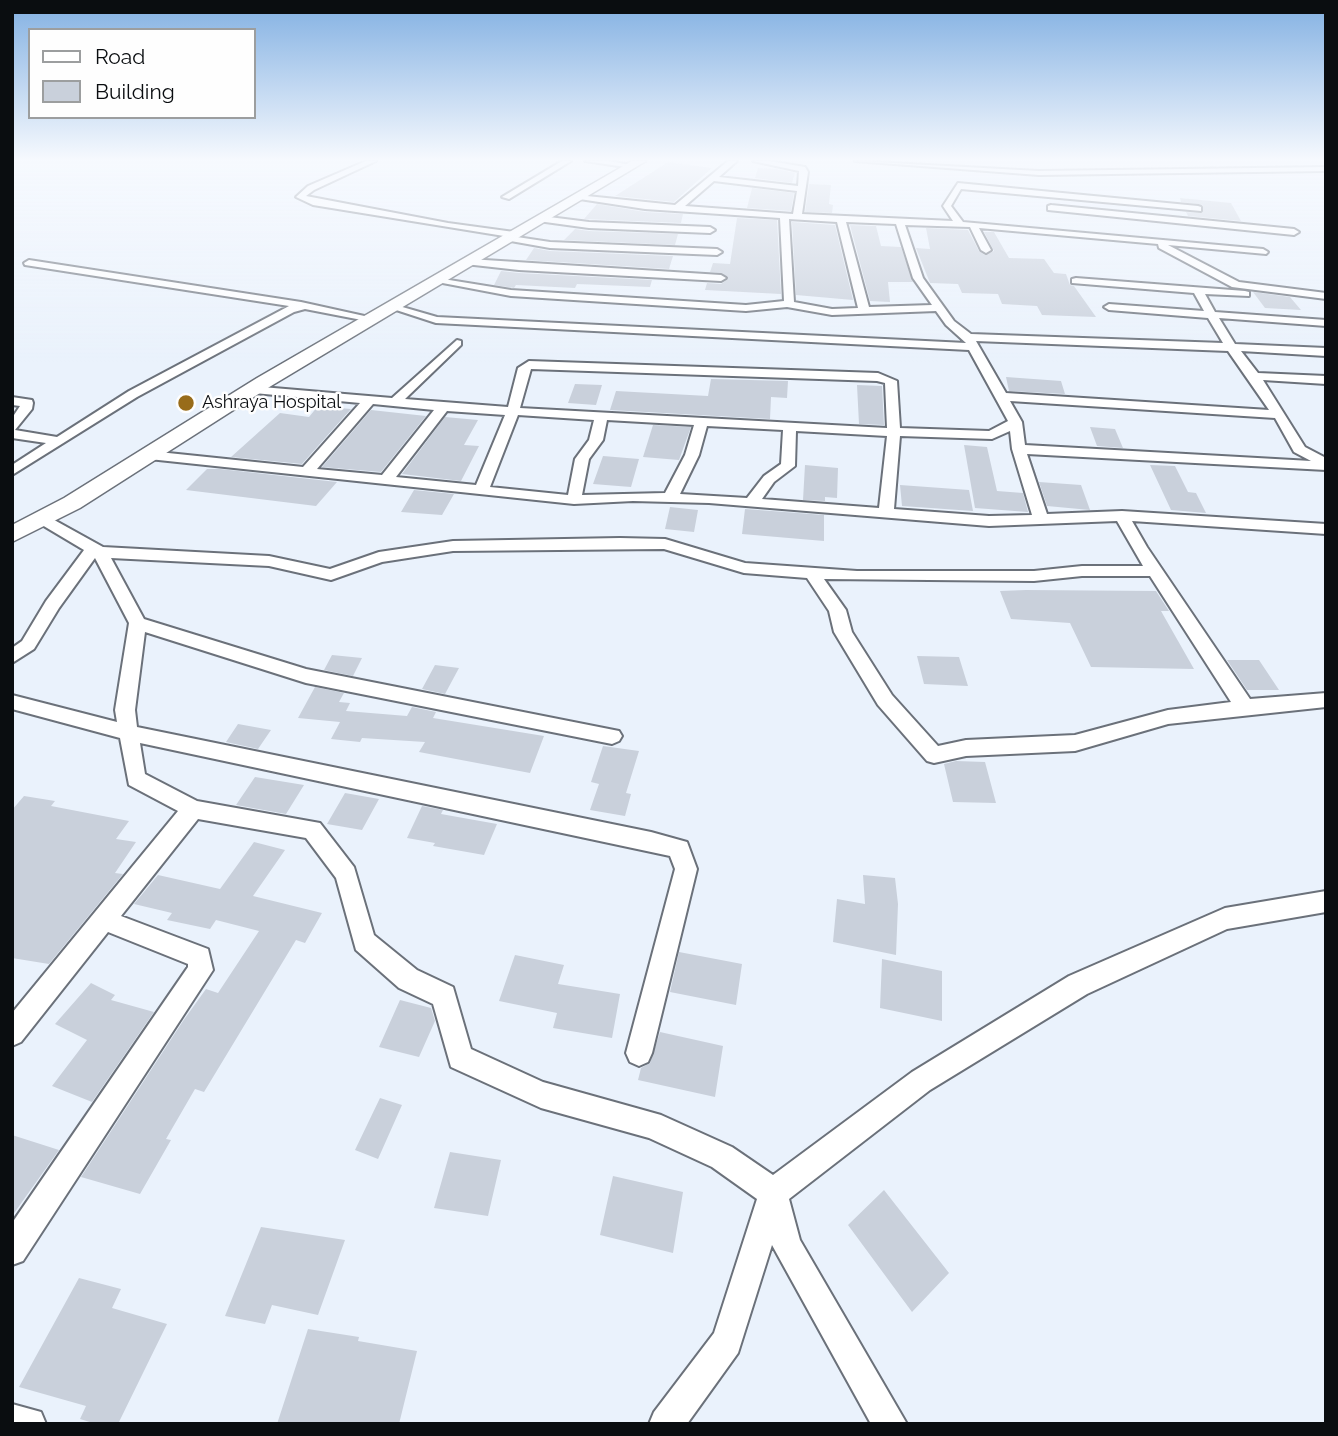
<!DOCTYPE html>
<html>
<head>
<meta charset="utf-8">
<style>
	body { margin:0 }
	#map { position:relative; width:1338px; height:1436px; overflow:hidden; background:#eaf2fc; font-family:Raleway,sans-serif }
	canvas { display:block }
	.frame { position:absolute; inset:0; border:14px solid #0a0d10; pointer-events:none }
	.legend { position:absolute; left:28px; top:28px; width:228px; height:91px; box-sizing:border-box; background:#fefefe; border:2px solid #9c9e9f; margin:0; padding:9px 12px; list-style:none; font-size:21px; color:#0a0d10 }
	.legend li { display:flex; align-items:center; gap:14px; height:35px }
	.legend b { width:35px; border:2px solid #9c9e9f }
</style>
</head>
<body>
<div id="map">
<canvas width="1338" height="1436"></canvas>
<div class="frame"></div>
<ul class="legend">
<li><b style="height:9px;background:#fff"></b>Road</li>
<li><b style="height:19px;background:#c9d0db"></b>Building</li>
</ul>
</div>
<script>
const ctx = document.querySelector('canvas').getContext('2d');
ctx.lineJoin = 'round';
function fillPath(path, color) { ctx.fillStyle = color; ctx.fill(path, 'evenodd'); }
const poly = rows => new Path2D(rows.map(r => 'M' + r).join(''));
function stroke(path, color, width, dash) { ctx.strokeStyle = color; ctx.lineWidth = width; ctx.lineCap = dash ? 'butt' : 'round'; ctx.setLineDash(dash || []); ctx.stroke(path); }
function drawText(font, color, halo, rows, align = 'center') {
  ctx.font = font + ' Raleway,sans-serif'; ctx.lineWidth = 5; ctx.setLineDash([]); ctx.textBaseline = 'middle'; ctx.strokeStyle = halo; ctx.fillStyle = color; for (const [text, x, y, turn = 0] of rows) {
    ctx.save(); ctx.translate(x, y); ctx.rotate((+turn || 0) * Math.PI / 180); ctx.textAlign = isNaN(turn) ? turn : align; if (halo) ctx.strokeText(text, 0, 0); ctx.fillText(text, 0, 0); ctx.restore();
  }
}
const building = poly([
	[668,162,712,168,674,202,615,196],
	[758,168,776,169,795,173,792,183,755,178],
	[809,184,831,185,829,204,833,205,832,213,805,212],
	[752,188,794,193,791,211,747,208],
	[1180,198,1231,203,1241,221,1188,216,1186,212,1203,213,1203,205,1181,202],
	[597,204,645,212,683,214,681,223,584,219],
	[737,218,777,220,781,294,705,290,707,283,721,284,728,279,722,273,710,272,713,263,730,264],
	[792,222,835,225,853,300,796,295],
	[850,225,876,226,881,246,901,247,913,282,888,282,890,302,870,301],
	[926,228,968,230,979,251,985,255,994,251,984,232,994,232,1009,258,1044,259,1054,273,1066,274,1070,285,1074,286,1096,317,1042,315,1037,306,1002,304,998,294,962,293,958,284,930,283,916,248,930,249],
	[575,229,589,231,678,234,675,245,564,240],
	[534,248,550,251,673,256,669,269,526,260],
	[501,271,519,273,652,280,650,287,577,284,575,288,516,285,514,288,494,285],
	[1253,292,1290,297,1301,310,1265,308],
	[1006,377,1061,381,1065,394,1009,391],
	[711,379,788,381,787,398,771,397,770,419,610,410,616,391,708,396],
	[575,384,602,385,596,405,568,403],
	[857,385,882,386,884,425,859,424],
	[318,406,351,409,302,464,231,457,280,413,309,417],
	[371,410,426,416,381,472,322,467],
	[445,417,478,420,464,445,479,446,461,481,402,474],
	[653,425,691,427,679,460,643,457],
	[1090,427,1115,429,1123,448,1097,446],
	[964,445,987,447,997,491,1023,493,1028,512,975,508],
	[603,456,639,459,631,487,593,484],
	[805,465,838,468,837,498,825,497,825,501,803,500],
	[1150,465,1175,466,1188,492,1196,493,1206,513,1171,510],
	[207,469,220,469,337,482,316,506,186,490],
	[1039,482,1081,485,1090,510,1047,506],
	[900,485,969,490,973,511,902,506],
	[414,490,454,494,442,515,401,512],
	[670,507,698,510,694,532,665,529],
	[745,509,824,515,824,541,742,534],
	[1026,590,1156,591,1169,611,1161,611,1194,669,1091,667,1070,623,1011,619,1000,591],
	[332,655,362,658,353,676,324,670],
	[917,656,959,657,968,686,924,684],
	[1227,660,1259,660,1279,690,1247,690],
	[435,665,459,668,445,694,422,689],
	[315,687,344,693,339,702,350,703,346,711,407,716,412,707,436,712,433,718,544,736,530,773,419,752,425,742,362,738,360,742,331,739,340,722,298,718],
	[238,724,271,730,258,749,226,742],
	[603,746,639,751,626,793,631,794,625,816,590,810,599,784,591,782],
	[956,761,985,762,996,803,953,802,944,764],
	[255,777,304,785,286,814,236,805],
	[345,793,379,799,362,830,327,824],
	[24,796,55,801,51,806,129,821,116,839,136,842,115,873,123,874,49,964,12,958,12,810],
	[422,806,443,810,441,814,497,824,484,855,433,846,435,843,407,838],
	[254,842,285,850,253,896,322,913,305,943,296,940,204,1092,195,1089,166,1139,171,1140,140,1194,81,1177,183,1021,206,989,218,993,259,931,216,920,210,929,167,920,172,913,134,904,158,875,220,889],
	[863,875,895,878,898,904,896,955,833,942,837,899,865,904],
	[679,952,742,964,736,1005,670,992],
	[515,955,564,965,558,984,620,994,612,1038,553,1028,557,1013,499,1001],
	[882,959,942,971,942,1021,880,1008],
	[91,983,115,995,111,1000,154,1012,92,1102,52,1086,87,1040,55,1024],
	[400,1000,431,1008,435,1021,419,1057,379,1047],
	[660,1032,723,1046,715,1097,638,1080,641,1068,650,1063],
	[380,1098,402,1105,378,1159,355,1150],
	[12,1135,59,1150,12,1216],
	[450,1152,501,1160,488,1216,434,1208],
	[613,1176,683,1192,673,1253,600,1235],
	[884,1190,949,1273,912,1312,848,1225],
	[261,1227,345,1240,318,1315,272,1305,265,1324,225,1316],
	[79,1278,121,1289,112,1308,167,1324,118,1424,96,1424,80,1419,86,1406,19,1387],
	[308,1329,359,1337,358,1341,417,1351,399,1424,277,1424]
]);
const minor = poly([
	[366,161,376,161,314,190,306,196,448,223,514,232,517,233,517,237,550,242,717,249,722,252,717,255,550,248,505,240,504,236,313,205,296,197,308,186,366,161],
	[562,161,571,161,509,199,502,197,562,161],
	[585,161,608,161,636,166,632,168,585,161],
	[728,161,737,161,719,177,798,186,799,171,753,161,769,161,805,167,808,172,802,214,953,221,943,206,958,183,1198,206,1201,207,1201,211,961,189,951,206,963,222,1263,249,1268,252,1266,254,1168,245,1239,282,1326,293,1326,299,1232,287,1159,248,1158,244,979,228,991,250,986,253,981,250,970,227,905,225,923,278,954,321,971,334,1223,343,1208,318,1109,310,1104,307,1109,304,1204,311,1194,293,1072,283,1072,279,1076,278,1245,291,1249,292,1249,296,1205,294,1215,312,1326,320,1326,326,1219,318,1235,344,1326,348,1326,356,1241,351,1258,373,1326,376,1326,384,1263,380,1305,447,1326,458,1326,470,1027,454,1047,514,1122,511,1326,524,1326,534,1132,521,1147,547,1250,699,1326,693,1326,707,1168,724,1075,751,966,756,934,763,927,761,878,705,834,632,829,611,807,578,744,573,664,549,453,551,382,562,331,580,269,566,111,558,144,619,306,669,619,731,622,736,619,741,612,744,306,683,145,632,135,710,137,727,651,832,687,842,697,869,652,1053,648,1062,639,1066,630,1062,626,1053,675,869,670,856,140,743,145,774,197,801,320,823,354,867,374,935,417,970,453,987,471,1049,543,1082,661,1115,732,1147,773,1175,912,1072,1069,976,1225,908,1326,891,1326,912,1227,929,1087,994,930,1090,789,1199,800,1240,907,1424,871,1424,772,1245,738,1353,687,1424,649,1424,654,1412,714,1333,757,1199,712,1167,649,1138,541,1108,451,1067,433,1004,399,988,356,950,336,878,306,838,198,819,121,916,208,949,213,970,23,1261,12,1265,12,1223,188,967,188,964,108,932,21,1042,12,1046,12,1013,178,811,129,785,120,738,12,709,12,695,117,722,115,710,129,623,95,558,59,608,34,649,12,663,12,648,22,641,46,601,84,550,37,522,34,519,37,516,47,516,103,547,269,556,330,569,379,552,453,541,620,538,665,539,745,563,857,571,1034,571,1082,566,1143,566,1117,521,989,526,709,503,633,501,574,504,149,459,142,455,149,451,303,467,360,403,254,393,248,389,250,386,392,398,457,340,461,341,461,345,405,399,508,407,518,368,529,361,878,373,897,381,900,428,989,431,1008,421,969,350,436,323,387,307,392,304,437,317,966,343,946,325,936,311,832,315,787,307,746,311,511,296,432,281,437,278,511,290,746,305,784,301,780,218,645,209,573,198,577,195,675,205,728,161],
	[714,181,797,191,793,214,685,206,714,181],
	[789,219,837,222,858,308,832,309,794,302,789,219],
	[846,222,896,224,913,278,932,305,869,307,846,222],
	[976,341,1228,351,1269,410,1006,393,976,341],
	[531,369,877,381,885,383,887,428,520,408,531,369],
	[1010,401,1275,418,1294,452,1311,461,1025,445,1022,422,1010,401],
	[373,404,434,410,382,475,317,469,373,404],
	[447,411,505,415,476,485,396,477,447,411],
	[518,415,594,420,589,440,575,459,568,495,490,487,518,415],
	[607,420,694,425,685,455,665,493,582,495,589,459,603,440,607,420],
	[707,426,783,430,781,464,764,476,747,498,680,494,699,455,707,426],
	[796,431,887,436,879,508,762,499,774,482,795,466,796,431],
	[1010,431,1012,449,1032,515,989,516,894,509,900,436,992,439,1010,431],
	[1082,576,1150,576,1231,702,1168,710,1075,735,966,740,938,746,892,695,852,632,846,610,824,579,1034,581,1082,576],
	[855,161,1039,171,1326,167,1326,171,1039,175,855,161],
	[1051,205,1294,229,1299,232,1294,235,1048,210,1048,206,1051,205],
	[541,216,589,222,710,227,715,230,710,233,589,228,538,221,536,219,541,216],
	[469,259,721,275,726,278,721,281,519,270,465,264,464,262,469,259],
	[29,260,301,302,378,319,372,322,305,309,294,312,137,397,12,475,12,465,46,443,12,438,12,418,20,406,12,405,12,397,32,400,33,403,32,409,15,430,57,437,129,391,289,306,25,265,24,263,29,260],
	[12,1404,41,1412,46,1424,12,1424,12,1404]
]);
const primary = poly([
	[632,161,646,161,271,386,80,508,12,542,12,525,64,498,257,378,632,161]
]);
const markers = [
	[186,403,9,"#986c1a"]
];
const farPoinames = [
	["Ashraya Hospital",202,403]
];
fillPath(building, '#c9d0db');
stroke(minor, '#6b717a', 4);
stroke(primary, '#6b717a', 3);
fillPath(minor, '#fff');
fillPath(primary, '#fff');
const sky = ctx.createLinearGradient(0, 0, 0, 362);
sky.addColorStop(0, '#82b0e2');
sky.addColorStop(0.44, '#f6f9fe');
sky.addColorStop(1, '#f6f9fe00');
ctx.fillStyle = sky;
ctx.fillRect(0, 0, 1338, 362);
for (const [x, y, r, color] of markers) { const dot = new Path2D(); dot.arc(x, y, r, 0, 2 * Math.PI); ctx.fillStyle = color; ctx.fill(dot); stroke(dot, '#fefefe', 2.5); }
drawText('18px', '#0a0d10', '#fefefe', farPoinames, 'left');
</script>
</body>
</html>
